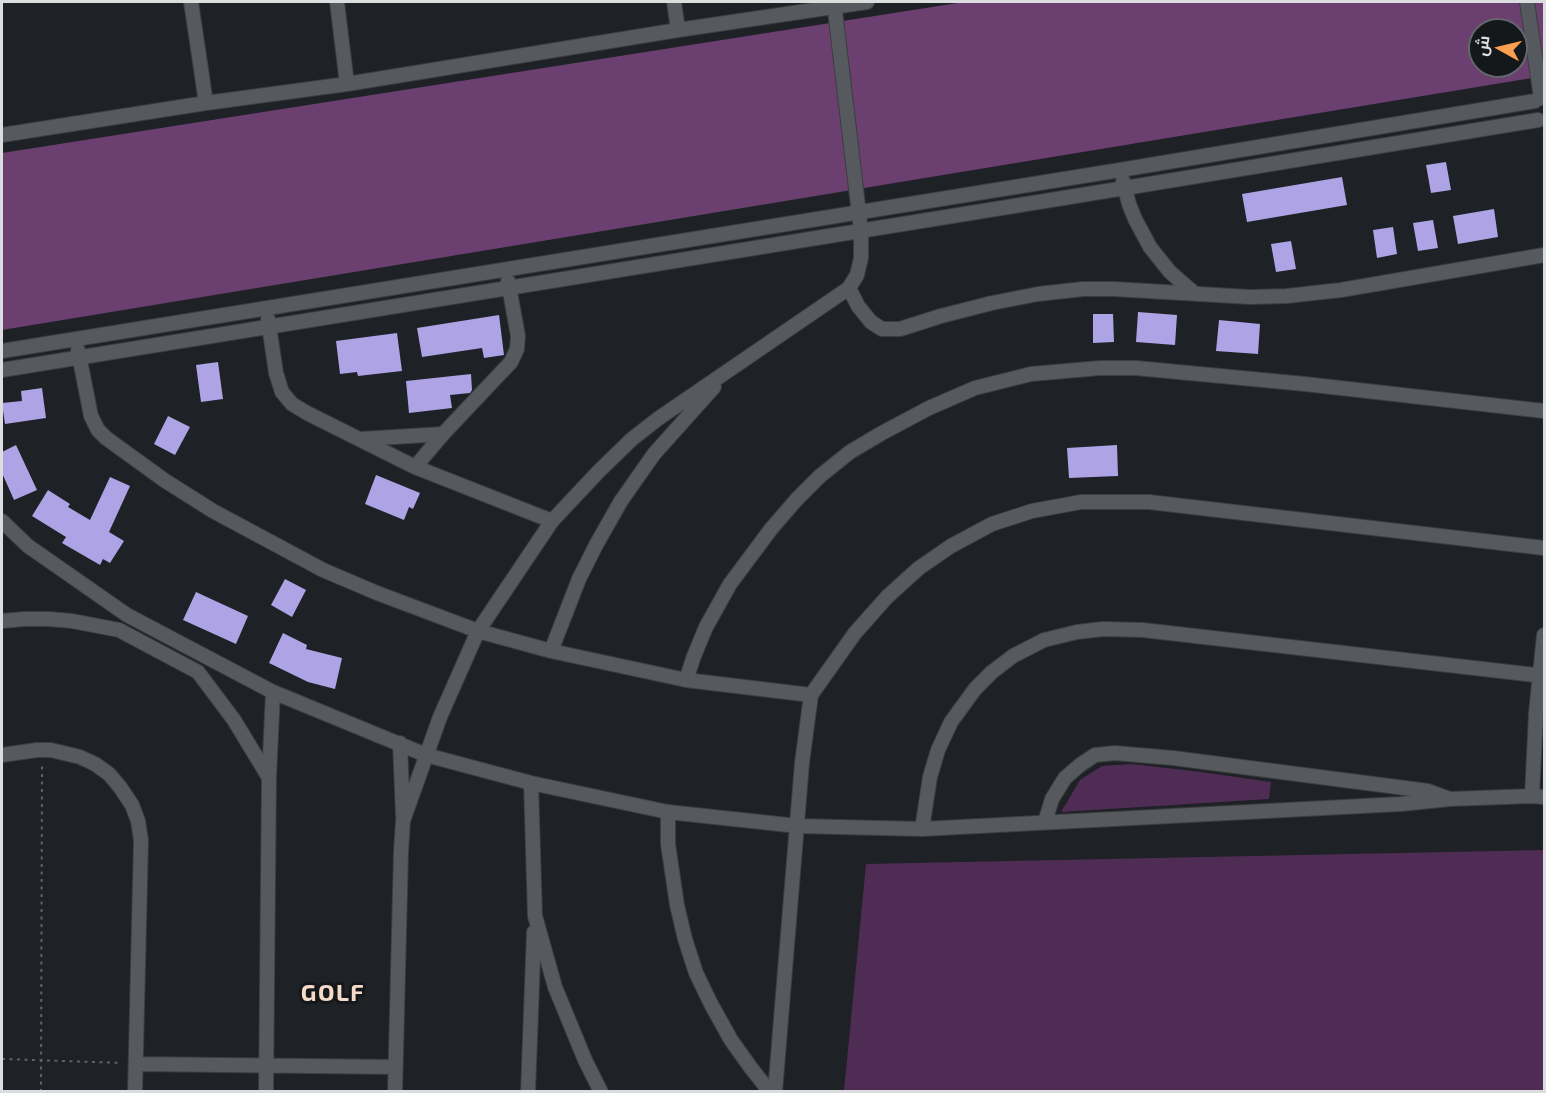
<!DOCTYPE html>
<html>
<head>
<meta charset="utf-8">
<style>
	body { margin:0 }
	#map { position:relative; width:1546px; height:1093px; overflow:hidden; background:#1e2125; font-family:"Exo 2",Cairo,sans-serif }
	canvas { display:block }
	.frame { position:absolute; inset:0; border:3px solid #dbdddf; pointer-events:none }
	.north { position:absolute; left:1468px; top:18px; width:60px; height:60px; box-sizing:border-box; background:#15181b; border:2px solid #646769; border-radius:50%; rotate:278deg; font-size:16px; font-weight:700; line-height:24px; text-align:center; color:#dbdddf }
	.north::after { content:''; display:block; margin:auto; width:21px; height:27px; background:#fb9e50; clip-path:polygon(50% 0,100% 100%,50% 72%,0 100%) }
</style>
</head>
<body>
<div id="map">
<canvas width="1546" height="1093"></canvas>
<div class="frame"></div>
<div class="north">ش</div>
</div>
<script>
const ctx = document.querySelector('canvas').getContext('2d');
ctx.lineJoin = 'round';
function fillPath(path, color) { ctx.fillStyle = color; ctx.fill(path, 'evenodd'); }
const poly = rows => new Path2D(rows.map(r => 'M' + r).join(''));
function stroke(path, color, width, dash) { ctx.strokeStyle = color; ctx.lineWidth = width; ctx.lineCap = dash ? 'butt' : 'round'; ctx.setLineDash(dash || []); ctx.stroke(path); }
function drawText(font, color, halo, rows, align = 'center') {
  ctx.font = font + ' "Exo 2",sans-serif'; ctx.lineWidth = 6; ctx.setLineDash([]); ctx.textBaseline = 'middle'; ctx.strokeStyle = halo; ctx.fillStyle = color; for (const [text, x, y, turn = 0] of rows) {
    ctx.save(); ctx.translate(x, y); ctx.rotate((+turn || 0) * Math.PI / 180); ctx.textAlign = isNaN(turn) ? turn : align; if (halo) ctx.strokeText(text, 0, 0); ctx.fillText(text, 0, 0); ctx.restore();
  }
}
const green = poly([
	[1132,764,1201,772,1271,782,1269,799,1061,812,1080,780,1102,766],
	[1544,850,1544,1091,844,1091,866,864]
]);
const forest = poly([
	[964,2,1544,2,1544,76,2,330,2,153],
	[1480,30,1516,30,1516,66,1480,66]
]);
const building = poly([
	[1446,162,1451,190,1431,193,1426,165],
	[1342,177,1347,205,1247,222,1242,194],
	[1494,209,1498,237,1458,244,1453,216],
	[1433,220,1438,248,1418,251,1413,223],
	[1393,227,1397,254,1377,258,1373,230],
	[1291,241,1296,269,1276,272,1271,244],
	[1138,312,1177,315,1175,345,1136,342],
	[1093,314,1113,314,1114,342,1093,343],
	[499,315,504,355,484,358,482,348,422,357,417,328],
	[1219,320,1260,324,1258,354,1216,351],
	[397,333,402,371,358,376,357,372,340,374,336,341],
	[218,362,223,399,201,402,196,365],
	[471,374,472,390,470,393,450,395,452,408,409,413,406,381],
	[42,388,46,418,5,424,2,403,22,401,21,391],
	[168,416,190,427,175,455,154,444],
	[16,445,37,490,14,500,2,473,2,452],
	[1117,445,1118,476,1069,478,1067,448],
	[376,475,420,493,413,509,409,507,404,520,365,504],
	[110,477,130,486,109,532,124,541,110,563,103,559,100,565,62,543,66,537,32,516,48,490,70,504,68,507,90,520],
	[285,579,306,590,292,617,271,605],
	[196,592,248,616,236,644,183,620],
	[283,633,307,645,306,649,342,658,335,689,308,682,269,663]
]);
const path = poly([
	[2,1059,122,1063],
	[41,1092,42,764]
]);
const minor = poly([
	[191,2,206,103],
	[337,2,347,84],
	[674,2,678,30],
	[1527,2,1541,98],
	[2,135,206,103,347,84,678,30,867,2],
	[1123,181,1129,204,1135,219,1150,247,1170,272,1194,293],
	[849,288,858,306,871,322,882,329,900,329,941,316,992,303,1038,294,1083,289,1114,289,1250,297,1287,296,1341,290,1544,255],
	[268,319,276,373,282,392,292,404,307,413,415,467,552,521],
	[78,350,91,416,98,430,106,438,164,480,213,511,323,570,377,593,478,631,551,651,686,680,811,695],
	[2,351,1120,170,1535,101],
	[2,370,1125,188,1538,120],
	[361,439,443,434],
	[415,467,443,434,511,362,517,349,518,336,508,281],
	[2,521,28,546,127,615,273,692,426,755,531,783,668,812,798,826,922,829,1401,804,1450,799],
	[2,621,24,619,49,619,72,621,119,630,198,672,234,720,268,776],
	[551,651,579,579,596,545,621,501,654,454,714,387],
	[686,680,694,656,706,627,730,584,771,529,797,499,820,476,850,452,882,433,929,408,975,388,1031,374,1100,368,1136,368,1305,384,1544,411],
	[400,743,403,816],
	[2,755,37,750,51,750,80,757,95,764,109,774,120,787,132,805,138,821,141,840,135,1092],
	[531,783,535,916,555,987,585,1060,601,1092],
	[1532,796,1536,713,1544,635],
	[668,812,668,844,677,905,685,939,696,973,711,1004,731,1040,751,1068,770,1092],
	[1045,822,1052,799,1065,778,1080,765,1095,755,1115,753,1173,758,1428,791,1450,799,1532,796,1544,797],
	[922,829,930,777,938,750,951,722,975,689,992,672,1013,656,1044,640,1077,632,1103,629,1143,630,1544,676],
	[136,1064,396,1067],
	[266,1092,269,777,273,692],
	[395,1092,401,852,403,821,440,717,478,631,552,521,599,471,632,439,659,418,849,288,857,275,861,258,861,231,834,2],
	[528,1092,534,932],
	[775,1092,802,763,811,695,855,633,887,597,919,568,951,546,992,524,1032,511,1081,502,1149,502,1544,548]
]);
const districtNames = [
	["GOLF",333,993]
];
fillPath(green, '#4f2c54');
fillPath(forest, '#6b4071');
fillPath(building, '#ada3e5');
stroke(minor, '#3b3d40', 16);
stroke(path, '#606366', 2, [3, 4.5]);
stroke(minor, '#56595e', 14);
ctx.letterSpacing = '1.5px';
drawText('bold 24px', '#f5dac7', '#15181b', districtNames);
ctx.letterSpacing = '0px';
</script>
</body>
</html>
